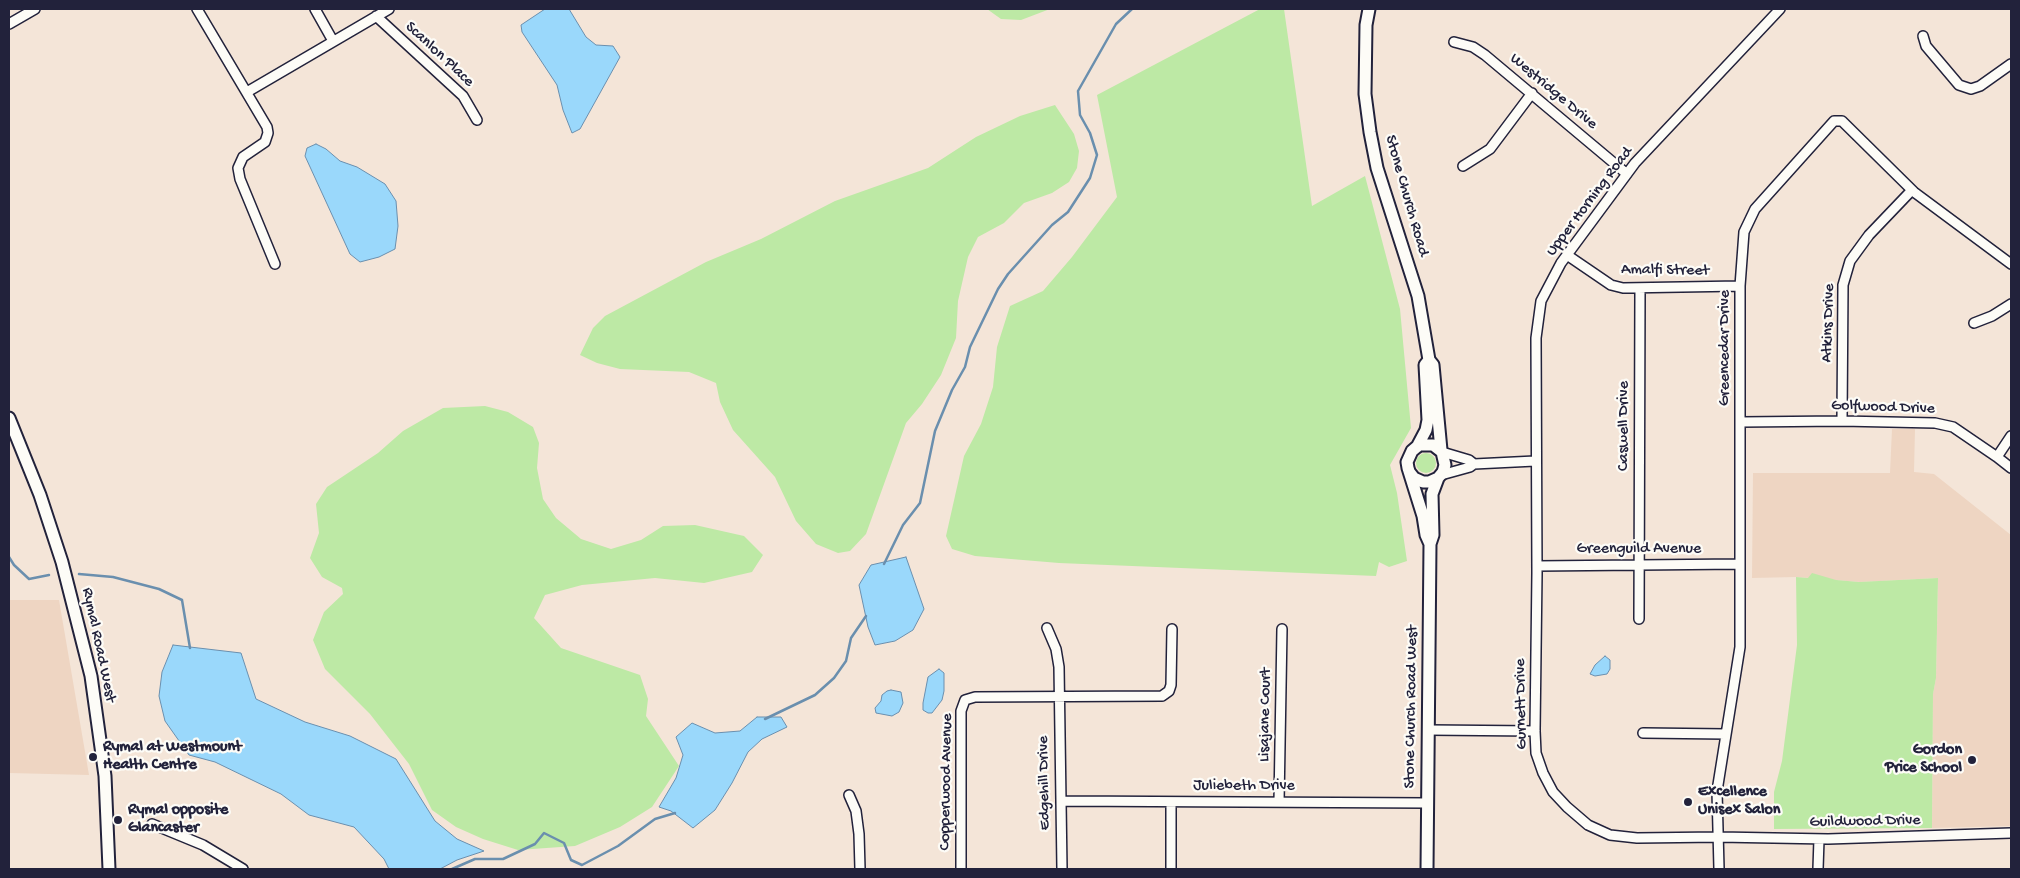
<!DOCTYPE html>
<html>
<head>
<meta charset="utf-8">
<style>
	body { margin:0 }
	#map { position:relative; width:2020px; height:878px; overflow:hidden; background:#f4e5d8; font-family:"Gochi Hand",sans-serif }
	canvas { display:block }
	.frame { position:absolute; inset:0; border:10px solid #22223b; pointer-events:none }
</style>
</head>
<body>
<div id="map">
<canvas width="2020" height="878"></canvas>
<div class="frame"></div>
</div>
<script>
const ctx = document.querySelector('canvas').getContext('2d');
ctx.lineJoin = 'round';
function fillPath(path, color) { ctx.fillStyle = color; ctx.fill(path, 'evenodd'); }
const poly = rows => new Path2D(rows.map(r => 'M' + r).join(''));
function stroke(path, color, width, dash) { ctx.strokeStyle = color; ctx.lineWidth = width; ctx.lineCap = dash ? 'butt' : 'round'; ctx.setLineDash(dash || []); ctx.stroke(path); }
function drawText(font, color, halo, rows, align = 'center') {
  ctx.font = font + ' "Gochi Hand",sans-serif'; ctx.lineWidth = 4.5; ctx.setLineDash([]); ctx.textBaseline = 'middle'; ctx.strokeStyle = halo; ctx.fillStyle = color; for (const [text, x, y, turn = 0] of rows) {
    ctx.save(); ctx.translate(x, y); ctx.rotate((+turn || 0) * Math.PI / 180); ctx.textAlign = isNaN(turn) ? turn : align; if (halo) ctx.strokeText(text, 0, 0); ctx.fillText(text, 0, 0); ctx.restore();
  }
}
const built = poly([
	[1892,429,1915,429,1914,472,1934,474,2011,535,2011,826,1932,828,1933,694,1936,678,1938,578,1860,582,1796,577,1752,578,1753,473,1890,473],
	[9,600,59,600,89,775,9,773]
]);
const green = poly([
	[987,9,1050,9,1021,20,1001,19],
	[1260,9,1284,9,1312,206,1365,176,1400,309,1411,428,1390,465,1397,493,1407,561,1389,567,1379,562,1376,576,1059,563,975,556,952,549,946,536,964,456,981,424,993,387,997,347,1010,306,1043,291,1072,257,1117,197,1097,95],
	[1055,105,1074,134,1079,151,1077,168,1069,182,1052,193,1024,203,1004,223,978,237,968,257,958,301,956,338,941,375,922,404,906,423,866,534,850,551,838,553,816,544,796,521,775,477,733,430,720,402,716,383,689,372,620,369,597,363,580,355,593,328,605,316,706,262,761,239,835,201,928,168,976,137,1020,116],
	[485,406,508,412,533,427,539,443,537,468,543,499,556,518,581,539,611,549,641,540,663,526,695,525,744,536,763,555,752,572,704,583,655,578,582,585,545,595,534,618,561,648,640,675,648,699,646,716,679,766,652,807,620,827,575,846,518,850,483,839,456,827,432,810,409,764,370,714,325,669,313,640,324,612,343,594,342,588,322,577,310,558,319,533,316,504,327,487,378,453,403,431,443,408],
	'1416 463a10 10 0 1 1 20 0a10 10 0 1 1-20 0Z',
	[1812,573,1836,580,1859,582,1938,578,1936,678,1933,694,1932,828,1774,829,1774,792,1782,761,1797,645,1796,577,1808,578]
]);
const water = poly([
	[545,9,569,9,586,37,596,45,613,46,620,57,580,129,572,133,563,110,557,85,522,32,521,25,545,9],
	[316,144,326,149,340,161,357,167,385,184,396,201,398,226,395,249,379,257,360,262,350,254,305,156,307,148,316,144],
	[906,557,924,609,913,630,895,641,875,645,868,627,859,585,871,565,906,557],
	[173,645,241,653,256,699,305,722,350,736,396,759,435,821,457,839,484,851,457,860,440,869,389,869,384,859,354,827,309,815,281,794,215,762,189,755,165,721,159,696,162,672,173,645],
	[1605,656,1610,660,1610,669,1607,674,1595,676,1590,674,1595,665,1605,656],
	[939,669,944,673,944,691,942,700,932,713,928,713,923,710,923,703,928,677,939,669],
	[891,690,901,692,903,703,899,712,892,716,876,713,875,708,881,701,882,695,887,691,891,690],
	[757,717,781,717,787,727,762,739,748,752,732,783,715,810,693,828,671,811,659,807,676,778,683,755,676,737,692,723,715,733,740,731,757,717]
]);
const stream = poly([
	[9,557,14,565,29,579,49,575],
	[884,564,903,525,920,503,935,431,952,390,965,367,970,347,998,289,1008,274,1052,225,1068,212,1090,178,1097,155,1090,133,1080,115,1078,91,1116,24,1132,9],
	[79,574,113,577,159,589,182,600,190,648],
	[765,719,815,695,834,678,846,661,851,638,866,616],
	[452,869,475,859,503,859,535,844,544,833,564,843,571,860,582,865,618,846,655,819,675,813]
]);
const street = poly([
	[197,9,267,127,268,133,265,142,243,157,238,168,240,179,275,264],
	[315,9,333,41],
	[1780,9,1635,163,1561,263,1541,301,1536,338,1537,573,1535,731,1536,753,1543,773,1553,792,1567,807,1588,825,1610,835,1637,838,1719,837,1828,839,2011,833],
	[376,16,463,96,477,120],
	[9,24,35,9],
	[1923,36,1926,46,1959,85,1971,89,1980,86,2011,64],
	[1454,42,1473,47,1485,55,1627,174],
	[247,92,389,9],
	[1463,166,1490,149,1532,93],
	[1567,255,1611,285,1623,288,1740,286],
	[1974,323,1992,316,2011,304],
	[1842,421,1843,285,1850,261,1869,235,1912,190],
	[1741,422,1842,421,1935,423,1953,427,1997,457,2011,468],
	[1442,452,1469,460,1474,464],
	[1997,457,2011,436],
	[1441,475,1470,467,1474,464,1535,461],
	[1537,566,1740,564],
	[1639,619,1640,288],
	[1047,628,1056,649,1059,667,1062,869],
	[1429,730,1535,731],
	[1643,733,1726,734],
	[849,795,856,811,859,834,860,869],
	[1062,801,1427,803],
	[1279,802,1282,629],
	[152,824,203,845,243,869],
	[961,869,961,711,965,700,975,697,1162,696,1169,691,1171,685,1172,629],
	[1171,869,1171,802],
	[1719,869,1717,791,1740,647,1740,286,1744,232,1755,209,1834,121,1842,121,1914,192,2011,264],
	[1818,869,1819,839]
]);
const secondary = poly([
	[1369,9,1366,25,1365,94,1370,132,1377,168,1418,296,1429,360,1433,365,1441,450],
	[9,418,40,495,62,562,91,676,105,776,109,869],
	[1417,447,1426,430,1428,420,1425,365,1429,360],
	[1410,473,1414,478,1423,482,1429,482,1438,478,1443,472,1445,465,1442,452,1433,445,1419,445,1412,451,1407,462,1408,468,1423,516,1426,535,1430,544,1427,869],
	[1430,544,1433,535,1432,494,1438,478]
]);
const markers = [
	[93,757,5,"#22223b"],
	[1972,760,5,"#22223b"],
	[1688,802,5,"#22223b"],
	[118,820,5,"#22223b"]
];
const streetNames = [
	["Scanlon Place",439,55,43],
	["Westridge Drive",1553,92,40],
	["Stone Church Road",1406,196,74],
	["Upper Horning Road",1590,202,-53],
	["Amalfi Street",1665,271,1],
	["Atkins Drive",1829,323,-88],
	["Greencedar Drive",1726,348,-90],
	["Golfwood Drive",1883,408,2],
	["Caswell Drive",1625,426,-90],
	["Greenguild Avenue",1639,550],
	["Rymal Road West",98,645,78],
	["Gurnett Drive",1522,704,-91],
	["Stone Church Road West",1412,707,-89],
	["Lisajane Court",1266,715,-89],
	["Copperwood Avenue",947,782,-89],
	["Edgehill Drive",1045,783,-91],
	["Juliebeth Drive",1244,787],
	["Guildwood Drive",1865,822,-1]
];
const poiNames = [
	["Rymal at Westmount",103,748],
	["Health Centre",103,766],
	["Gordon",1962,751,"right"],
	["Price School",1962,769,"right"],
	["Excellence",1698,793],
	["Unisex Salon",1698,811],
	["Rymal opposite",128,811],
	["Glancaster",128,829]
];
fillPath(built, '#eed5c2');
fillPath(green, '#bde9a5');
fillPath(water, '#9ad8fb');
stroke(water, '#6a8fae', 1);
stroke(stream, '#6a8fae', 2.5);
stroke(street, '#22223b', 12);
stroke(secondary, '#22223b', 15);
stroke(street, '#fdfcf7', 9);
stroke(secondary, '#fdfcf7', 11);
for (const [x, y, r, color] of markers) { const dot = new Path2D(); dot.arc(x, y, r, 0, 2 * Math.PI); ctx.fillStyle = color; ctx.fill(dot); stroke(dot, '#fdfcf7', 2); }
drawText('16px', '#22223b', '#fdfcf7', streetNames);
drawText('bold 16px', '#22223b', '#fdfcf7', poiNames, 'left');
</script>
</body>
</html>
